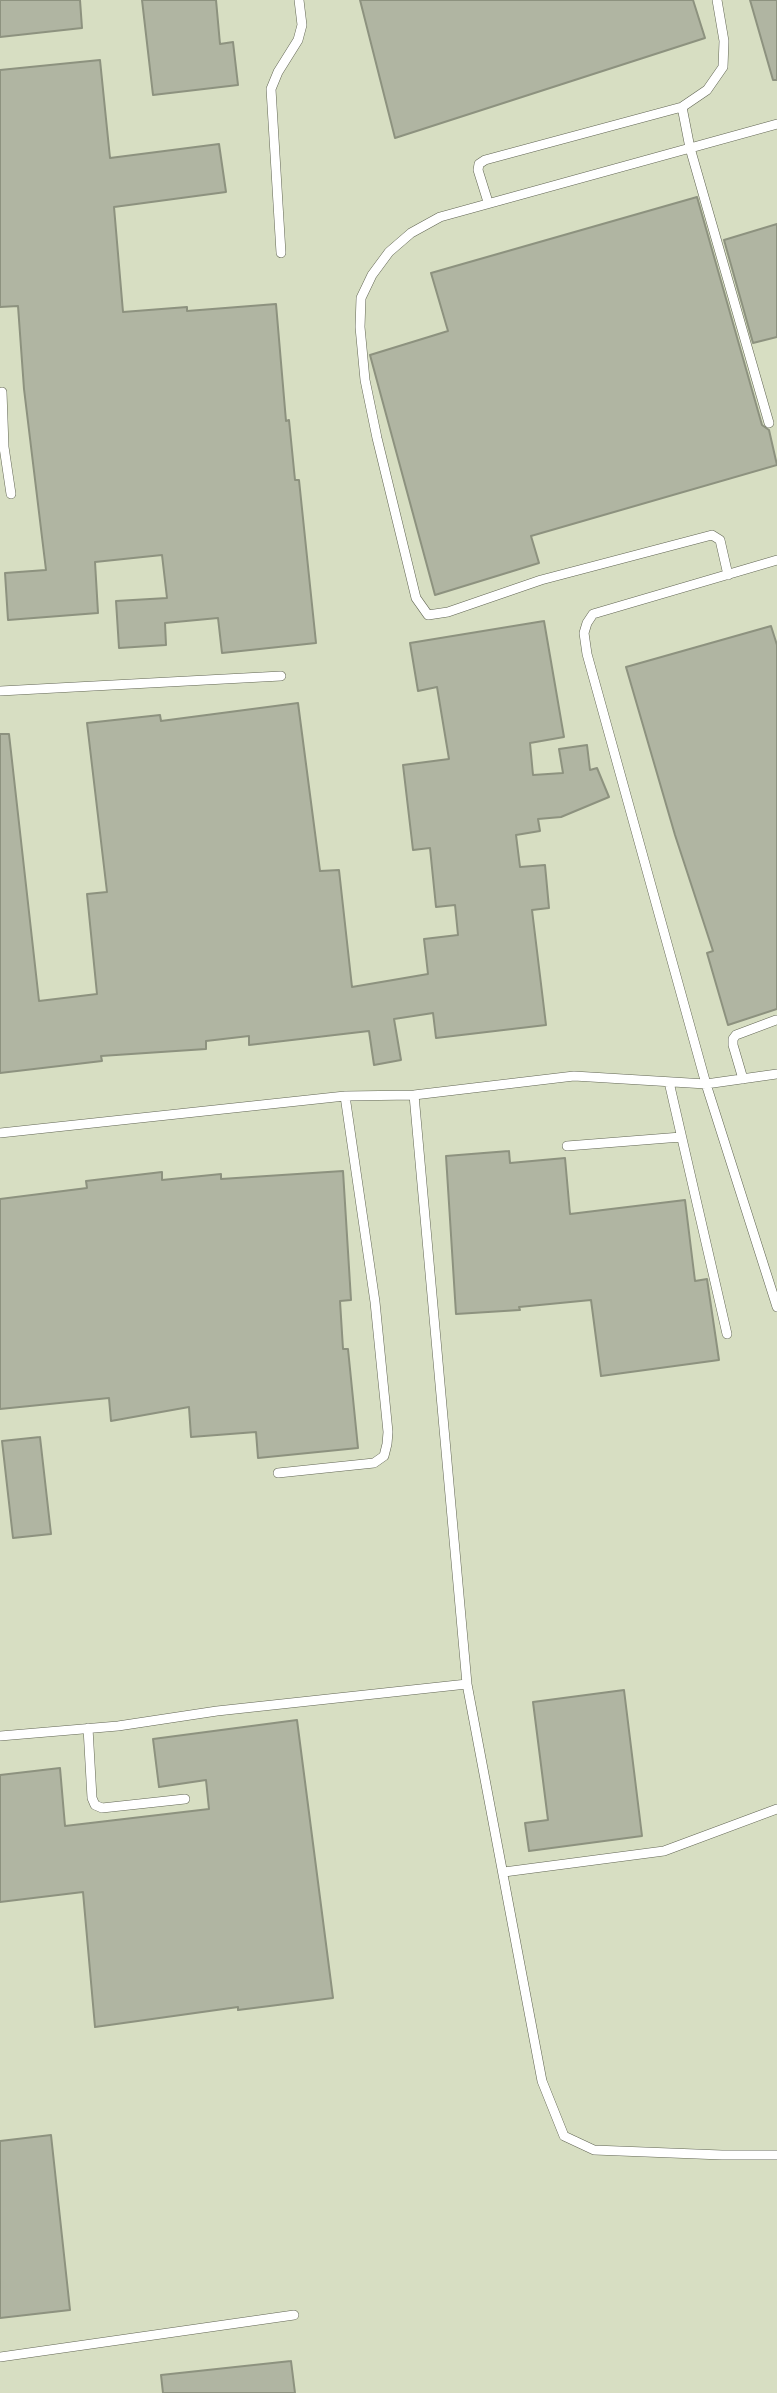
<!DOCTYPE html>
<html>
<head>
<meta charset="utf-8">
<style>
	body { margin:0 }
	canvas { display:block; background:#e2e7d3 }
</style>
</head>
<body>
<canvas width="777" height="2393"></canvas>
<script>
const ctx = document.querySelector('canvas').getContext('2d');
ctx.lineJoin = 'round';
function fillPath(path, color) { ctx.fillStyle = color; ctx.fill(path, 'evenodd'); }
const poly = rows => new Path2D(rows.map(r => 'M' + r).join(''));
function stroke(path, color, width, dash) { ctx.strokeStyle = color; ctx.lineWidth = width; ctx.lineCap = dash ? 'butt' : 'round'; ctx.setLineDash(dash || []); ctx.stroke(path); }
const built = poly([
	[0,0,777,0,777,2393,0,2393]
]);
const building = poly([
	[0,0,80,0,82,28,0,37,0,0],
	[142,0,216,0,220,44,233,42,238,85,153,95,142,0],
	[360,0,693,0,705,38,395,138,360,0],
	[750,0,777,0,777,80,773,80,750,0],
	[100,60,110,158,219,144,226,192,114,207,123,312,187,307,187,311,276,304,286,421,289,420,295,480,299,480,316,643,222,653,218,618,165,623,166,645,119,648,116,601,167,598,162,555,95,562,98,613,8,620,5,573,46,570,24,389,18,306,0,307,0,70,100,60],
	[697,197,762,425,769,430,777,465,531,536,539,563,435,595,370,355,448,331,431,273,697,197],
	[777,224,777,337,753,343,724,240,777,224],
	[544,621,564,737,530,743,533,775,563,773,559,749,587,745,590,770,597,768,609,797,561,817,538,819,540,831,516,835,520,867,545,865,549,908,532,910,546,1025,436,1038,433,1013,394,1019,401,1060,374,1065,369,1031,249,1045,249,1036,206,1041,206,1049,101,1056,102,1061,0,1073,0,734,9,734,39,1001,97,994,87,894,107,892,87,723,160,715,161,721,298,703,320,871,339,870,352,987,428,974,424,939,458,935,455,905,436,907,430,848,413,850,403,765,449,759,437,687,418,691,410,643,544,621],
	[771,626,777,645,777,1009,728,1025,707,953,713,951,675,835,626,667,771,626],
	[509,1151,510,1163,565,1158,570,1214,685,1200,695,1281,707,1279,719,1360,601,1376,591,1300,519,1307,520,1310,456,1314,446,1156,509,1151],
	[343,1171,351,1300,340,1301,343,1349,348,1349,358,1448,258,1458,256,1432,191,1437,189,1407,111,1421,109,1398,0,1409,0,1199,87,1188,86,1181,162,1172,162,1180,221,1174,221,1179,343,1171],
	[40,1437,51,1534,13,1538,2,1441,40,1437],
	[624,1690,642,1836,529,1851,525,1823,548,1820,533,1702,624,1690],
	[297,1720,333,1998,238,2010,238,2007,95,2027,83,1892,0,1902,0,1775,60,1768,65,1826,209,1809,206,1780,159,1787,153,1739,297,1720],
	[51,2135,70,2310,0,2318,0,2141,51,2135],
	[291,2361,295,2393,163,2393,161,2375,291,2361]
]);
const service = poly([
	[682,107,707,90,723,67,724,41,717,0],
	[488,202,478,170,479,164,485,160,682,107,690,148,769,423],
	[281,253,271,89,278,72,298,40,302,25,299,0],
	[0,447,4,447,2,392],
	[4,447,11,494],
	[777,560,593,614,587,623,584,633,587,654,706,1084,777,1307],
	[728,575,720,540,712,535,541,580,448,612,428,615,416,598,377,438,365,380,360,327,361,298,372,275,389,252,411,233,440,217,777,124],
	[0,691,281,676],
	[743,1079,733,1045,733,1039,736,1035,776,1020],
	[669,1082,727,1334],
	[0,1133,345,1096,414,1095,574,1076,706,1084,777,1074],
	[567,1146,681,1137],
	[278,1473,374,1463,384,1456,387,1444,388,1432,375,1302,345,1096],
	[467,1684,542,2081,564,2136,594,2150,722,2155,777,2155],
	[88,1728,92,1798,95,1805,102,1808,185,1799],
	[0,1736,118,1726,217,1711,467,1684,414,1095],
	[504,1872,664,1851,777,1809],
	[0,2357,294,2315]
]);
fillPath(built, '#d7dec2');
fillPath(building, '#b0b5a2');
stroke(building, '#8d927f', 2);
stroke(service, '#626654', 10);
stroke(service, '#fff', 9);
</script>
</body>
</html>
